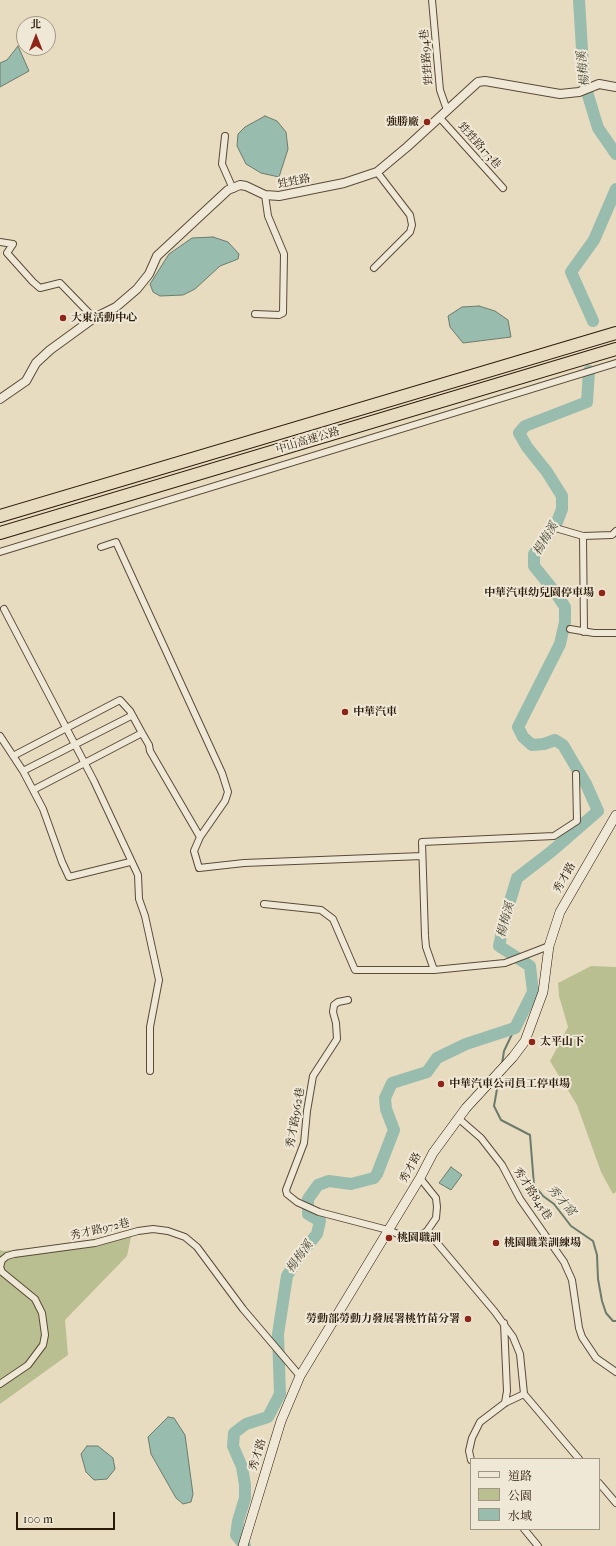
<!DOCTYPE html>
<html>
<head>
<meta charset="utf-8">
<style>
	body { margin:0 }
	#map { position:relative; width:616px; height:1546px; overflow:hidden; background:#e8dcc0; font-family:"IM FELL French Canon","Noto Serif TC",serif }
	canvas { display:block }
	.legend { position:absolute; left:470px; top:1458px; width:130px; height:72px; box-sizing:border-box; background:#f0e8d6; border:1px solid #a19684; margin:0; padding:5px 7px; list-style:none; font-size:12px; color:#2b1a0a }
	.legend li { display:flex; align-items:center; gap:8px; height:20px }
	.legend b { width:20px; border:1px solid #a19684 }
	.north { position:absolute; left:16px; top:16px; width:40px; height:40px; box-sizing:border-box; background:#f0e8d6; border:1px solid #a19684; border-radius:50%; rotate:0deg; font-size:11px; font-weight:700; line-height:16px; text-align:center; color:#2b1a0a }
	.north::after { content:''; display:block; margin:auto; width:14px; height:18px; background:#8f2418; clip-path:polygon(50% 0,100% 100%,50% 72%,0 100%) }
	.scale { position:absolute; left:16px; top:1512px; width:99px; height:18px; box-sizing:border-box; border:2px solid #2b1a0a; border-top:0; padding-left:5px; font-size:12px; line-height:14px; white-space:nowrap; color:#2b1a0a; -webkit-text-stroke:3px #f0e8d6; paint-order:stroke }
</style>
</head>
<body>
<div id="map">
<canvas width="616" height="1546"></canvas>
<ul class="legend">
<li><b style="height:5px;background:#f0e8d6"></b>道路</li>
<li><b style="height:11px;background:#b9bf90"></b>公園</li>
<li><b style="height:11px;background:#98bcad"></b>水域</li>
</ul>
<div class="north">北</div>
<div class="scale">100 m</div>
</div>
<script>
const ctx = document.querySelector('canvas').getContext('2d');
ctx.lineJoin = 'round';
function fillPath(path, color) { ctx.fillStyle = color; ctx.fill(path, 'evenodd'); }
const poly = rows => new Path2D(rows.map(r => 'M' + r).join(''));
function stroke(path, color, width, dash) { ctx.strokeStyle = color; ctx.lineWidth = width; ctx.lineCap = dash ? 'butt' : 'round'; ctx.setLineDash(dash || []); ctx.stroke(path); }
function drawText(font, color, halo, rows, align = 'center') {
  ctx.font = font + ' "IM FELL French Canon","Noto Serif TC",serif'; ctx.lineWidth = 4; ctx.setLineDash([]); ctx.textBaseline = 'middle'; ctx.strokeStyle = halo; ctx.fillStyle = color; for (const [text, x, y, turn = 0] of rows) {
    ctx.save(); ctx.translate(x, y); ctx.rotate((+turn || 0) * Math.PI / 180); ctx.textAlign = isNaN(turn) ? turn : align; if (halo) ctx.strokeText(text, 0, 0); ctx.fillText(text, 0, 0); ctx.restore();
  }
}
const green = poly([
	[591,966,616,967,616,1192,613,1194,601,1172,577,1105,550,1061,568,1027,559,996,558,983],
	[131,1237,127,1256,65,1320,68,1355,0,1404,0,1250,4,1251]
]);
const water = poly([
	[18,46,29,71,0,87,0,63,7,60,18,46],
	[265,116,277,121,286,132,288,149,279,177,261,173,246,164,237,146,238,134,245,127,265,116],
	[213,237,228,242,239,254,238,259,220,266,195,289,183,295,160,296,153,292,150,284,169,254,192,238,213,237],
	[479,306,495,311,508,320,511,337,463,343,450,327,448,316,462,307,479,306],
	[451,1167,462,1175,451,1190,439,1183,451,1167],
	[168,1417,174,1418,185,1435,193,1494,191,1502,183,1504,176,1498,151,1454,148,1437,168,1417],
	[87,1446,98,1446,113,1458,115,1469,107,1479,94,1480,86,1472,81,1454,87,1446]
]);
const stream = poly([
	[502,1064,504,1051,515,1028],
	[499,1078,494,1106,501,1120,530,1135,534,1185,543,1196,554,1204,571,1226,593,1241,597,1255,598,1279,602,1301,606,1313,613,1321,616,1321]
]);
const river = poly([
	[579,0,584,82,598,128,616,154],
	[593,321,571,272,594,240,616,189],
	[245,1546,236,1535,238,1521,245,1498,245,1485,242,1467,233,1446,234,1433,246,1424,268,1417,280,1394,278,1334,287,1276,299,1256,317,1234,320,1221,308,1214,308,1199,318,1185,329,1181,351,1184,374,1178,377,1174,394,1130,386,1109,385,1098,392,1083,427,1072,437,1058,466,1044,515,1028,533,992,530,966,499,946,505,918,517,878,552,851,598,811,586,784,563,745,555,740,544,744,532,745,523,737,518,727,560,644,565,622,565,607,555,592,534,566,534,554,557,522,562,509,562,496,547,472,527,447,519,433,525,426,587,402,589,371]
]);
const minor = poly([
	[432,0,440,90,447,110],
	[440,118,503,188],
	[225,136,222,164,233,189],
	[0,242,13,244,7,253,33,282,40,288,60,283,94,318],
	[374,268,410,232,412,225,410,215,377,172],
	[255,314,279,315,283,313,284,254,268,216,265,195],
	[552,527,583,536,612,535,616,531],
	[583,536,584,632],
	[101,547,116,542,222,773,228,792,225,801,200,837,194,851,199,868,244,863,422,856],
	[0,552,616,363],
	[4,609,94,781,138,875,139,899,145,916,159,980,150,1027,150,1071],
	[570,629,594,633,616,633],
	[0,736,23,771,43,809,62,862,69,877,130,862],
	[13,756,120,700,130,711,142,733,149,745,150,751,200,837],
	[23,771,131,716],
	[33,790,142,733],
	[264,904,321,910,333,919,355,970,434,970,505,963,549,946],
	[434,970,426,947,425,936,422,842,554,836,577,821,576,774],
	[348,1000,338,1002,334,1005,333,1012,336,1023,337,1039,313,1076,307,1111,304,1143,286,1190,287,1194,297,1202,319,1212,388,1230,398,1234,410,1236,421,1235,427,1231,436,1218,437,1207,436,1198,420,1178],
	[458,1118,481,1138,502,1165,520,1199,564,1262,572,1280,579,1328,582,1337,596,1358,616,1372],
	[427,1231,495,1312,513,1337,520,1354,524,1394,579,1459],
	[504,1323,507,1391,505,1403],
	[0,1384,28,1365,43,1345,45,1335,42,1313,35,1299,2,1272,0,1267,2,1260,7,1256,14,1254,95,1243,138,1231,153,1229,168,1231,185,1237,197,1247,243,1309,300,1376],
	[471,1460,469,1451,472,1438,480,1422,505,1403,524,1394],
	[599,1483,616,1503],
	[524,1529,538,1546]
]);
const tertiary = poly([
	[0,399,26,381,36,363,50,350,94,318,116,307,137,289,149,274,157,256,228,190,240,185,246,186,265,195,279,196,344,183,377,172,407,147,478,82,485,81,560,94,579,92,599,84,616,87]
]);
const secondary = poly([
	[243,1546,281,1421,300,1376,420,1178,433,1153,466,1108,513,1057,525,1041,543,992,549,946,560,912,616,815]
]);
const motorway = poly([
	[0,516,616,333],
	[0,533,616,349]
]);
const markers = [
	[427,122,4,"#8f2418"],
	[63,318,4,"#8f2418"],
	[602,593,4,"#8f2418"],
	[345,712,4,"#8f2418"],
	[532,1042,4,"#8f2418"],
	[441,1084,4,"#8f2418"],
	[389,1238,4,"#8f2418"],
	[496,1243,4,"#8f2418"],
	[468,1319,4,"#8f2418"]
];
const streetNames = [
	["甡甡路94巷",427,57,-95],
	["甡甡路173巷",479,146,48],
	["甡甡路",294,182,-11],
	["中山高速公路",308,441,-17],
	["秀才路",565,878,-60],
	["秀才路962巷",296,1118,-80],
	["秀才路",411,1168,-61],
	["秀才路845巷",532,1194,57],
	["秀才路972巷",100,1230,-13],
	["秀才路",258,1455,-73]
];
const poiNames = [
	["強勝廠",419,122,"right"],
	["大東活動中心",71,318],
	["中華汽車幼兒園停車場",594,593,"right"],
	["中華汽車",353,712],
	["太平山下",540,1042],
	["中華汽車公司員工停車場",449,1084],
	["桃園職訓",397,1238],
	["桃園職業訓練場",504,1243],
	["勞動部勞動力發展署桃竹苗分署",460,1319,"right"]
];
const waterNames = [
	["楊梅溪",584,69,-96],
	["楊梅溪",546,539,-59],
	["楊梅溪",506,920,-75],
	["秀才窩",561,1201,49],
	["楊梅溪",300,1257,-54]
];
fillPath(green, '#b9bf90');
fillPath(water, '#98bcad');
stroke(water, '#6c7b6c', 1);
stroke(stream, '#6c7b6c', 2);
stroke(river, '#98bcad', 12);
stroke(minor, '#5a4a38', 8);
stroke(tertiary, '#5a4a38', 10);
stroke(secondary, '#2b1a0a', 10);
stroke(motorway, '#2b1a0a', 14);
stroke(minor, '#f0e8d6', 6);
stroke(tertiary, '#f0e8d6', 8);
stroke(secondary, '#f0e8d6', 9);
stroke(motorway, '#e8dcc0', 12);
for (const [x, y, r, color] of markers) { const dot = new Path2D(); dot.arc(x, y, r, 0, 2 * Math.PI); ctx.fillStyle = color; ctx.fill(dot); stroke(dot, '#f0e8d6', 1.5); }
drawText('11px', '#2b1a0a', '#f0e8d6', streetNames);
drawText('bold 11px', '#2b1a0a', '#f0e8d6', poiNames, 'left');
drawText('italic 12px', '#4c4b3b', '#f0e8d6', waterNames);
</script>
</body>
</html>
